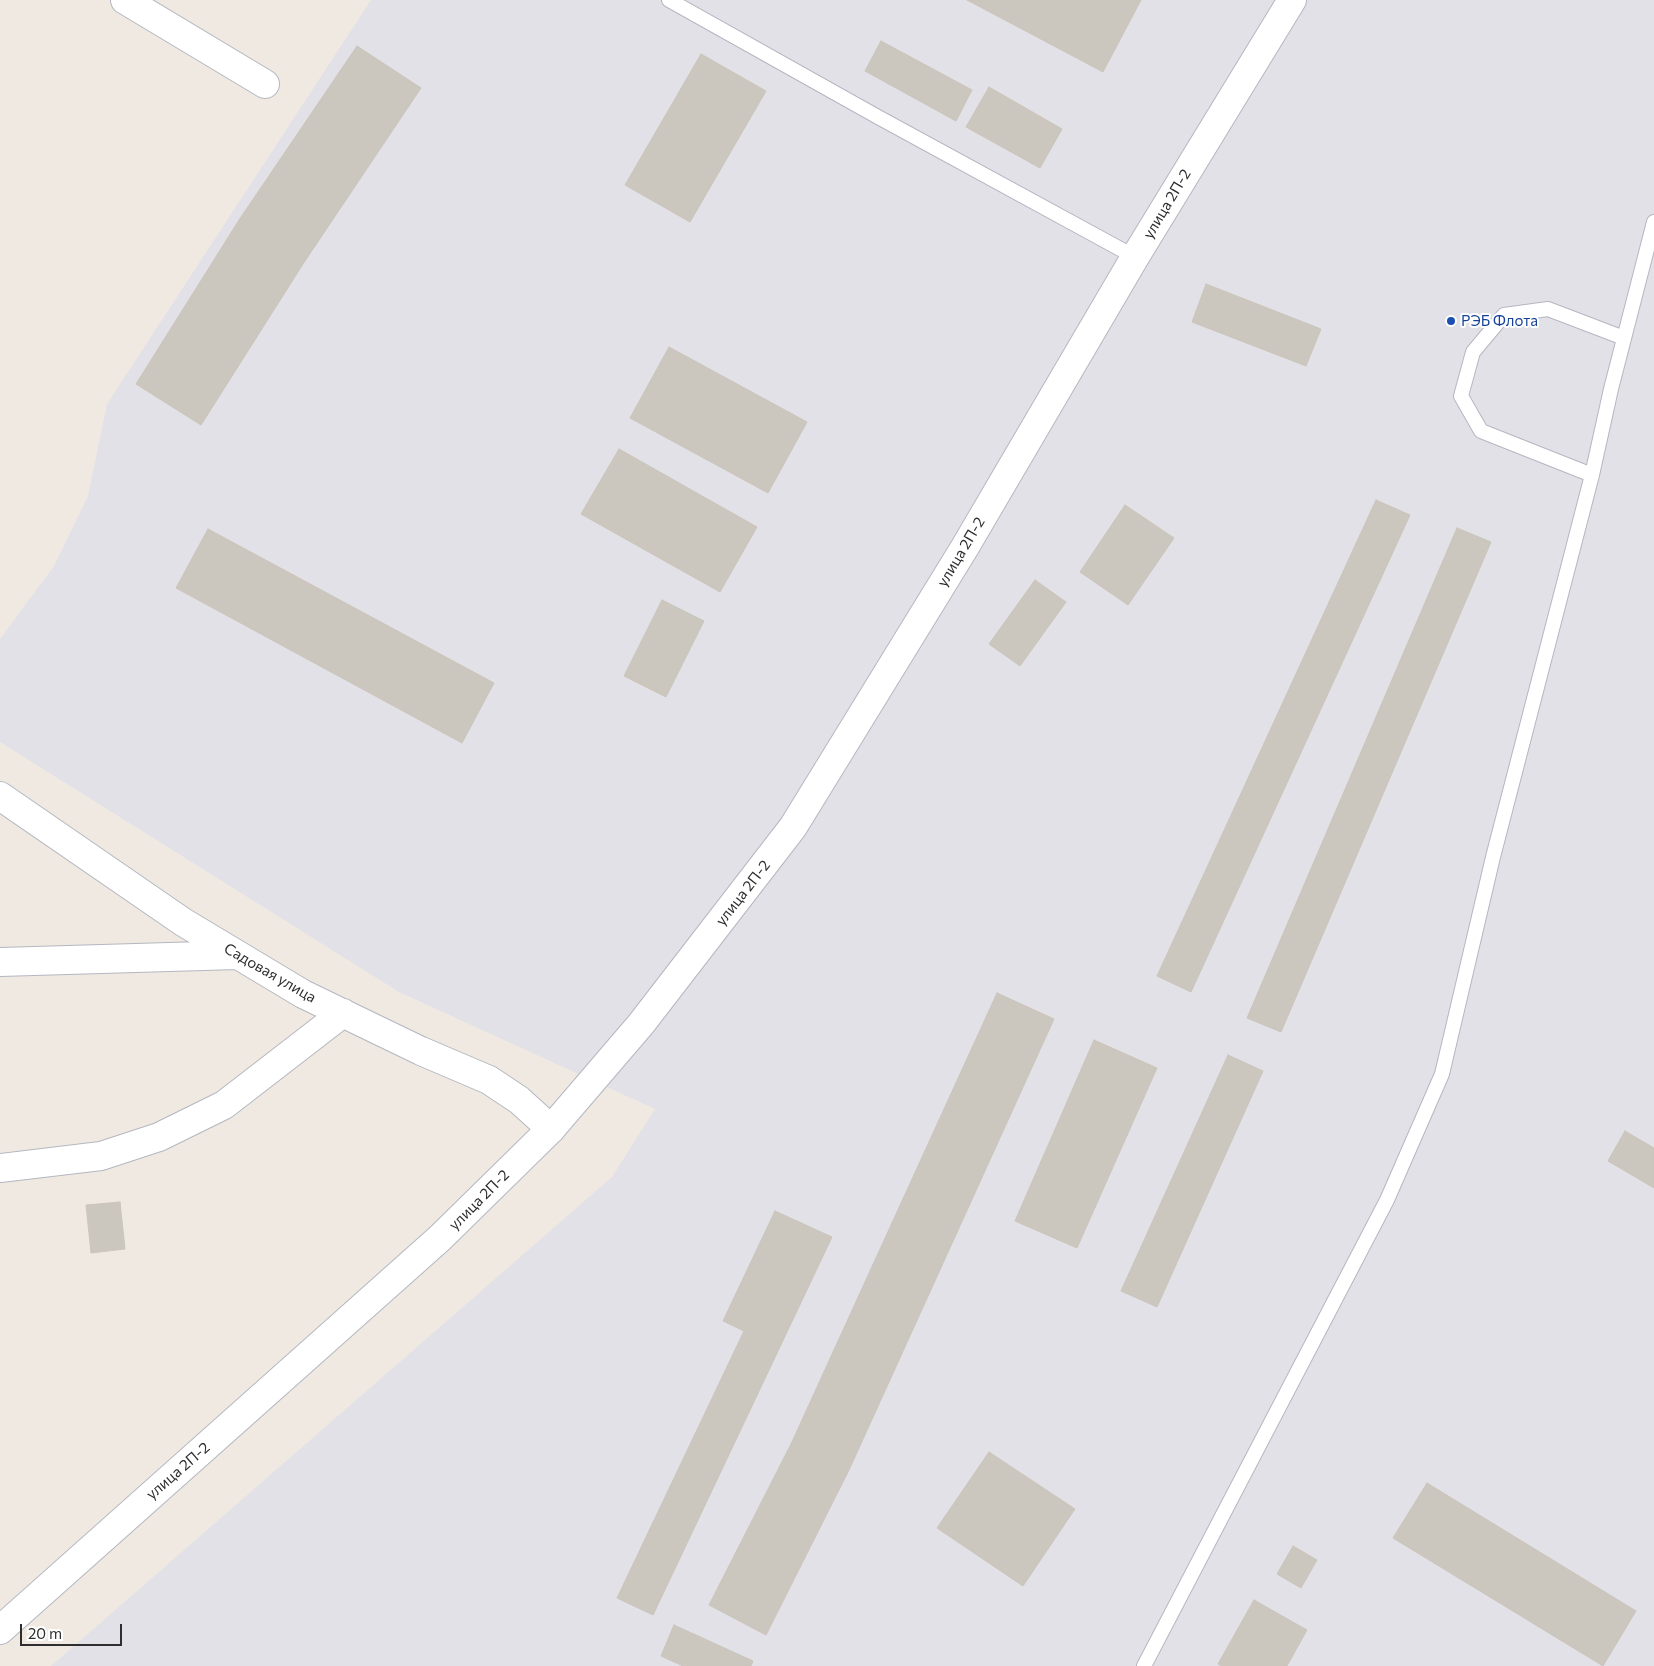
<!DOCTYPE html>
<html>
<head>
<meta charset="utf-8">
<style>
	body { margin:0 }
	#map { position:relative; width:1654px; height:1666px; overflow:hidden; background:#efe9e1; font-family:Commissioner,sans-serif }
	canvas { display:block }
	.scale { position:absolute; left:20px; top:1624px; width:102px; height:22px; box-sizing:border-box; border:2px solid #2e2e2e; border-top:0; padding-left:6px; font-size:15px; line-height:18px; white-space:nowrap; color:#2e2e2e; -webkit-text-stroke:4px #fff; paint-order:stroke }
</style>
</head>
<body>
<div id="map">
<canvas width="1654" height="1666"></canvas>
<div class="scale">20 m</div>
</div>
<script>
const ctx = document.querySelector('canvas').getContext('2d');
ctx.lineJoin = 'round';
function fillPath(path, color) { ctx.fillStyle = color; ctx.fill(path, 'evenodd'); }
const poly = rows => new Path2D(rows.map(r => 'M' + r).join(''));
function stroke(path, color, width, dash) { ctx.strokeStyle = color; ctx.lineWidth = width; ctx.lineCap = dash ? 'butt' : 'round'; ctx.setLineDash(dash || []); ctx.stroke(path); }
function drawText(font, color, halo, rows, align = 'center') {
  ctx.font = font + ' Commissioner,sans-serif'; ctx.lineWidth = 4; ctx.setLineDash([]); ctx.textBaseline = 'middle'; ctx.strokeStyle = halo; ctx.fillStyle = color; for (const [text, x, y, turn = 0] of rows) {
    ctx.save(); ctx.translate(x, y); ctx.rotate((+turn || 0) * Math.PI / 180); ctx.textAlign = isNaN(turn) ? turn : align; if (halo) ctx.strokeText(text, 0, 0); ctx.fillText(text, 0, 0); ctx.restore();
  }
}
const industrial = poly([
	[371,0,1654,0,1654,1666,51,1666,612,1177,655,1109,399,992,0,742,0,639,54,566,88,496,107,404]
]);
const building = poly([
	[967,0,1141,0,1103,72,967,0],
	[881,41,972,90,956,121,865,71,881,41],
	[357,46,421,88,303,264,201,425,136,384,239,220,357,46],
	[701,54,766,91,690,222,625,185,701,54],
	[989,87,1062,129,1040,168,966,127,989,87],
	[1206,284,1321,329,1306,366,1192,322,1206,284],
	[669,347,807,422,768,493,630,418,669,347],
	[619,449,757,527,720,592,581,514,619,449],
	[1376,500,1410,515,1191,992,1157,976,1376,500],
	[1125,505,1174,538,1128,605,1080,572,1125,505],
	[1457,528,1491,542,1281,1032,1247,1018,1457,528],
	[208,529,494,683,462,743,176,588,208,529],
	[1035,580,1066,602,1020,666,989,644,1035,580],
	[662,600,704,621,666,697,624,676,662,600],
	[997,993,1054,1019,849,1470,766,1635,709,1605,791,1444,997,993],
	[1094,1040,1157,1068,1077,1248,1015,1221,1094,1040],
	[1228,1055,1263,1071,1157,1307,1121,1291,1228,1055],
	[1625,1131,1654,1148,1654,1188,1608,1161,1625,1131],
	[120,1202,125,1249,91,1253,86,1205,120,1202],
	[775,1211,832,1237,653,1615,617,1598,744,1331,723,1321,775,1211],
	[989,1452,1075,1509,1023,1586,937,1528,989,1452],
	[1427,1483,1636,1611,1603,1666,1393,1538,1427,1483],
	[1293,1546,1317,1560,1301,1588,1277,1574,1293,1546],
	[1254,1600,1307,1630,1287,1666,1222,1666,1218,1664,1254,1600],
	[674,1625,753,1661,751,1666,683,1666,661,1656,674,1625]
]);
const service = poly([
	[669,0,878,117,1135,257],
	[1592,475,1481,431,1461,396,1473,352,1504,315,1548,309,1624,338],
	[1144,1666,1387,1200,1442,1074,1493,857,1592,475,1611,389,1654,222]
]);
const minor = poly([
	[125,0,265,84],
	[0,796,183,922,303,994,421,1051,489,1080,519,1100,551,1129],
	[0,962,237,955],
	[0,1168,101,1156,159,1137,224,1105,343,1013]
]);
const secondary = poly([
	[0,1630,440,1238,551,1129,641,1024,793,827,965,547,1135,257,1292,0]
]);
const markers = [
	[1451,321,5,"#1a4fb4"]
];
const streetNames = [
	["улица 2П-2",1167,204,-59],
	["улица 2П-2",961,552,-59],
	["улица 2П-2",743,893,-52],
	["Садовая улица",270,973,30],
	["улица 2П-2",479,1200,-45],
	["улица 2П-2",178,1471,-41]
];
const transitNames = [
	["РЭБ Флота",1461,321]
];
fillPath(industrial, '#e3e1e8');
fillPath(building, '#cbc7bf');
stroke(building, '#cbc5ba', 1);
stroke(service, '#b4b7c1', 16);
stroke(minor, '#b4b7c1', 30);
stroke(secondary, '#b4b7c1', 30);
stroke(service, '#fff', 14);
stroke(minor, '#fff', 28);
stroke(secondary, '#fff', 28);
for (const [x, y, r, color] of markers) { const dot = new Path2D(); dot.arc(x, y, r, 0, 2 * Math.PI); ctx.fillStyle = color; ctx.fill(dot); stroke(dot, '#fff', 2); }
drawText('15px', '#2e2e2e', '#fff', streetNames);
drawText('15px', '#164399', '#fff', transitNames, 'left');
</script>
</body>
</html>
